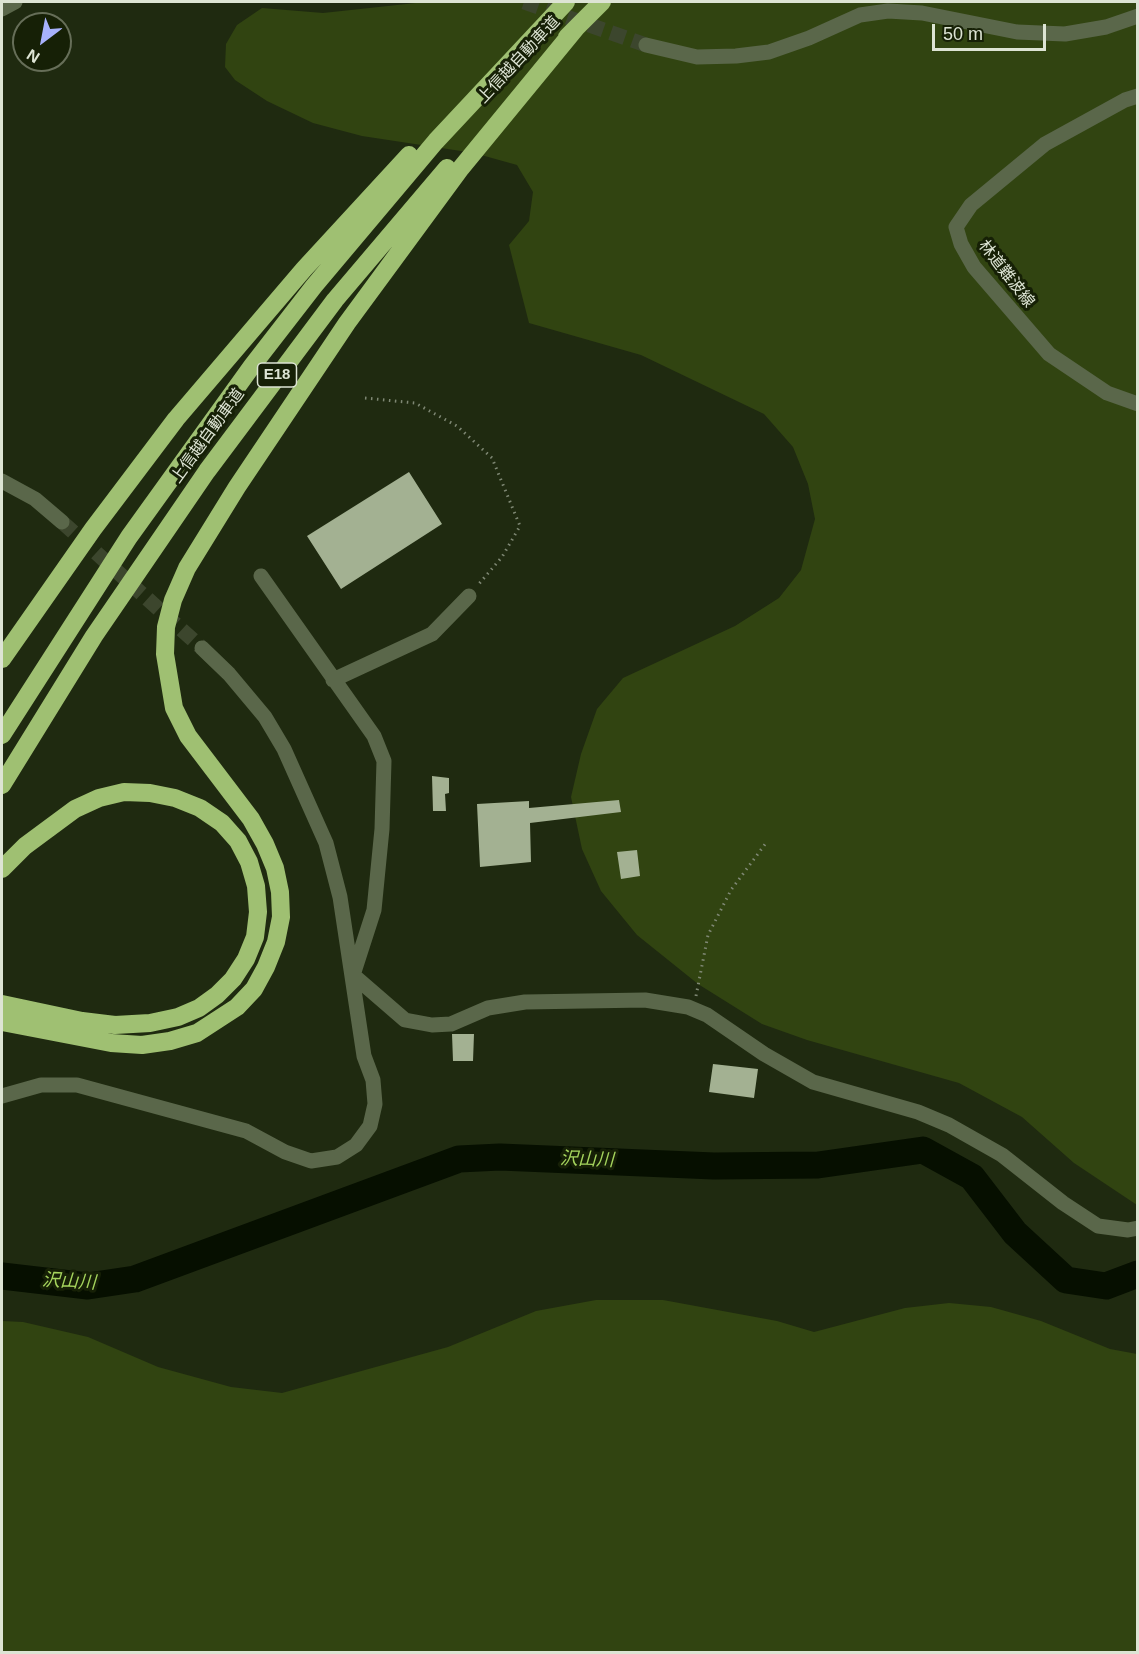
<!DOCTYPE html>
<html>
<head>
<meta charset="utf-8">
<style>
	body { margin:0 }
	#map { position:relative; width:1139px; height:1654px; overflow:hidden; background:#1f2a10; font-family:Arial,sans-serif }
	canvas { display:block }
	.frame { position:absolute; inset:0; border:3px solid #dde4d4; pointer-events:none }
	.north { position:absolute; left:12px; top:12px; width:60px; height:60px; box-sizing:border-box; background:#162006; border:2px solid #666e58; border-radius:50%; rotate:212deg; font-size:16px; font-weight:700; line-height:24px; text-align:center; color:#dde4d4 }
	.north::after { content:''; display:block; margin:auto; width:21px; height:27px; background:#a7b1fc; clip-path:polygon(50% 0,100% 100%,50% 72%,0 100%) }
	.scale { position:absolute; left:932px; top:24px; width:114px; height:27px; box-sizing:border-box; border:3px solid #dde4d4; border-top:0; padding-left:8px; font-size:18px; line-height:21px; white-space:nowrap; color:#dde4d4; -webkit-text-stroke:4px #162006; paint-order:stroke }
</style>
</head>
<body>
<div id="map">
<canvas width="1139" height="1654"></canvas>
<div class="frame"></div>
<div class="north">N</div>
<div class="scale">50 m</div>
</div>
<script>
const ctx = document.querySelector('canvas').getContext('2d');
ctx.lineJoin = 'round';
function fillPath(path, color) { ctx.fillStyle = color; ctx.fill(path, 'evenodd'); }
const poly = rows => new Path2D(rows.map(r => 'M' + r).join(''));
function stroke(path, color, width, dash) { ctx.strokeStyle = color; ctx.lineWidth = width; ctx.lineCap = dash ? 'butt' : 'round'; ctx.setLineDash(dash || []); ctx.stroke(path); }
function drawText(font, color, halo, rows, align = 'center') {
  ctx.font = font + ' Arial,"Noto Sans JP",sans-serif'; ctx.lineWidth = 6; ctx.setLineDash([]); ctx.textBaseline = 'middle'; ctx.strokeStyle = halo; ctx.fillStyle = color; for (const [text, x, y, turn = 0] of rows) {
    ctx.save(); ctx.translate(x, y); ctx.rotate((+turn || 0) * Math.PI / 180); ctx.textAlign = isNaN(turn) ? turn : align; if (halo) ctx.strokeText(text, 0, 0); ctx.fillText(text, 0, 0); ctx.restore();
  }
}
const green = poly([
	[425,2,1137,2,1137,1205,1074,1163,1022,1117,959,1083,807,1040,762,1024,698,984,637,935,601,891,582,849,571,797,581,754,597,709,623,678,735,626,779,598,801,570,815,519,808,484,793,447,764,414,641,355,529,323,509,245,529,221,533,192,517,165,474,153,362,136,313,123,267,101,235,80,225,67,226,44,237,25,262,8,323,13],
	[596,1300,663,1300,777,1321,814,1332,905,1308,949,1303,991,1307,1041,1321,1110,1349,1137,1354,1137,1652,2,1652,2,1321,23,1322,88,1337,158,1367,231,1387,282,1393,448,1347,536,1311]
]);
const river = poly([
	[2,1276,88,1286,135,1279,459,1159,500,1157,714,1166,818,1165,923,1150,972,1177,1015,1233,1066,1280,1106,1286,1138,1274]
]);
const building = poly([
	[409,472,442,524,341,589,307,536],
	[432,776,449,778,449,793,445,794,446,811,433,811],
	[619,800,621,812,530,823,531,862,480,867,477,804,529,801,529,808],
	[637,850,640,876,621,879,617,852],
	[452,1034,474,1034,473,1061,453,1061],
	[713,1064,758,1069,754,1098,709,1092]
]);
const minorTunnel = poly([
	[524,2,646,45],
	[62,522,202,648]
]);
const path = poly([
	[365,398,415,403,457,426,492,458,520,526,502,557,478,585],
	[696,996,708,935,731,890,766,843]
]);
const minor = poly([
	[2,9,15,2],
	[646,45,697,57,736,56,769,52,809,38,860,15,888,11,922,13,1017,32,1065,34,1106,27,1138,16],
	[1138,96,1125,100,1045,144,971,205,956,227,961,244,974,267,1049,354,1107,393,1138,404],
	[2,481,35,499,62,522],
	[261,576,374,736,384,761,382,829,374,910,354,972],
	[333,680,432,634,469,596],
	[353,975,405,1020,432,1025,451,1024,488,1008,525,1002,645,1000,688,1007,707,1015,764,1054,813,1082,918,1112,949,1125,1002,1155,1063,1203,1098,1226,1128,1230,1138,1228],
	[2,1096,41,1085,77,1085,246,1131,285,1152,311,1161,337,1157,356,1145,370,1126,375,1104,373,1080,364,1056,340,897,326,843,284,749,265,717,229,674,202,648]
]);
const motorway = poly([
	[567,37,602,2],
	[2,659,93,529,176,419,304,269,409,155],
	[2,735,129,537,252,366,314,286,436,141,566,2],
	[2,785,94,636,207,471,335,300,447,168],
	[2,869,25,846,75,809,99,798,124,792,150,793,175,798,200,808,222,823,238,841,249,862,256,886,258,912,255,937,246,959,233,979,217,995,199,1008,178,1017,150,1023,115,1025,82,1021,2,1004],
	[2,1022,111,1043,142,1045,170,1041,197,1033,237,1007,254,989,266,967,276,942,281,917,280,892,275,868,265,844,251,819,188,736,174,708,165,654,166,627,173,600,187,568,237,487,347,323,461,168,576,28]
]);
const shields = [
	[277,375,39]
];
const shieldNames = [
	["E18",277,375]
];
const streetNames = [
	["上信越自動車道",519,60,-47],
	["林道難波線",1006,274,52],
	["上信越自動車道",208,436,-54]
];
const waterNames = [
	["沢山川",587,1160,2],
	["沢山川",69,1282,3]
];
fillPath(green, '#314411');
stroke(river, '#060f00', 27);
fillPath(building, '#a3b192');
stroke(minorTunnel, '#3c462d', 15, [15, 8]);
stroke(path, '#7f8874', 3, [1.5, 4.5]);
stroke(minor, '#5a674a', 15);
stroke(motorway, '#9fc072', 18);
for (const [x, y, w] of shields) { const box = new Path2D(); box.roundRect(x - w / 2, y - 12, w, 24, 4.5); ctx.fillStyle = '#162006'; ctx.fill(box); stroke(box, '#dde4d4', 1.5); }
drawText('bold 15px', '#dde4d4', null, shieldNames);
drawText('16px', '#dde4d4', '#162006', streetNames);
drawText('italic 18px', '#a5d45d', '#162006', waterNames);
</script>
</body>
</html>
